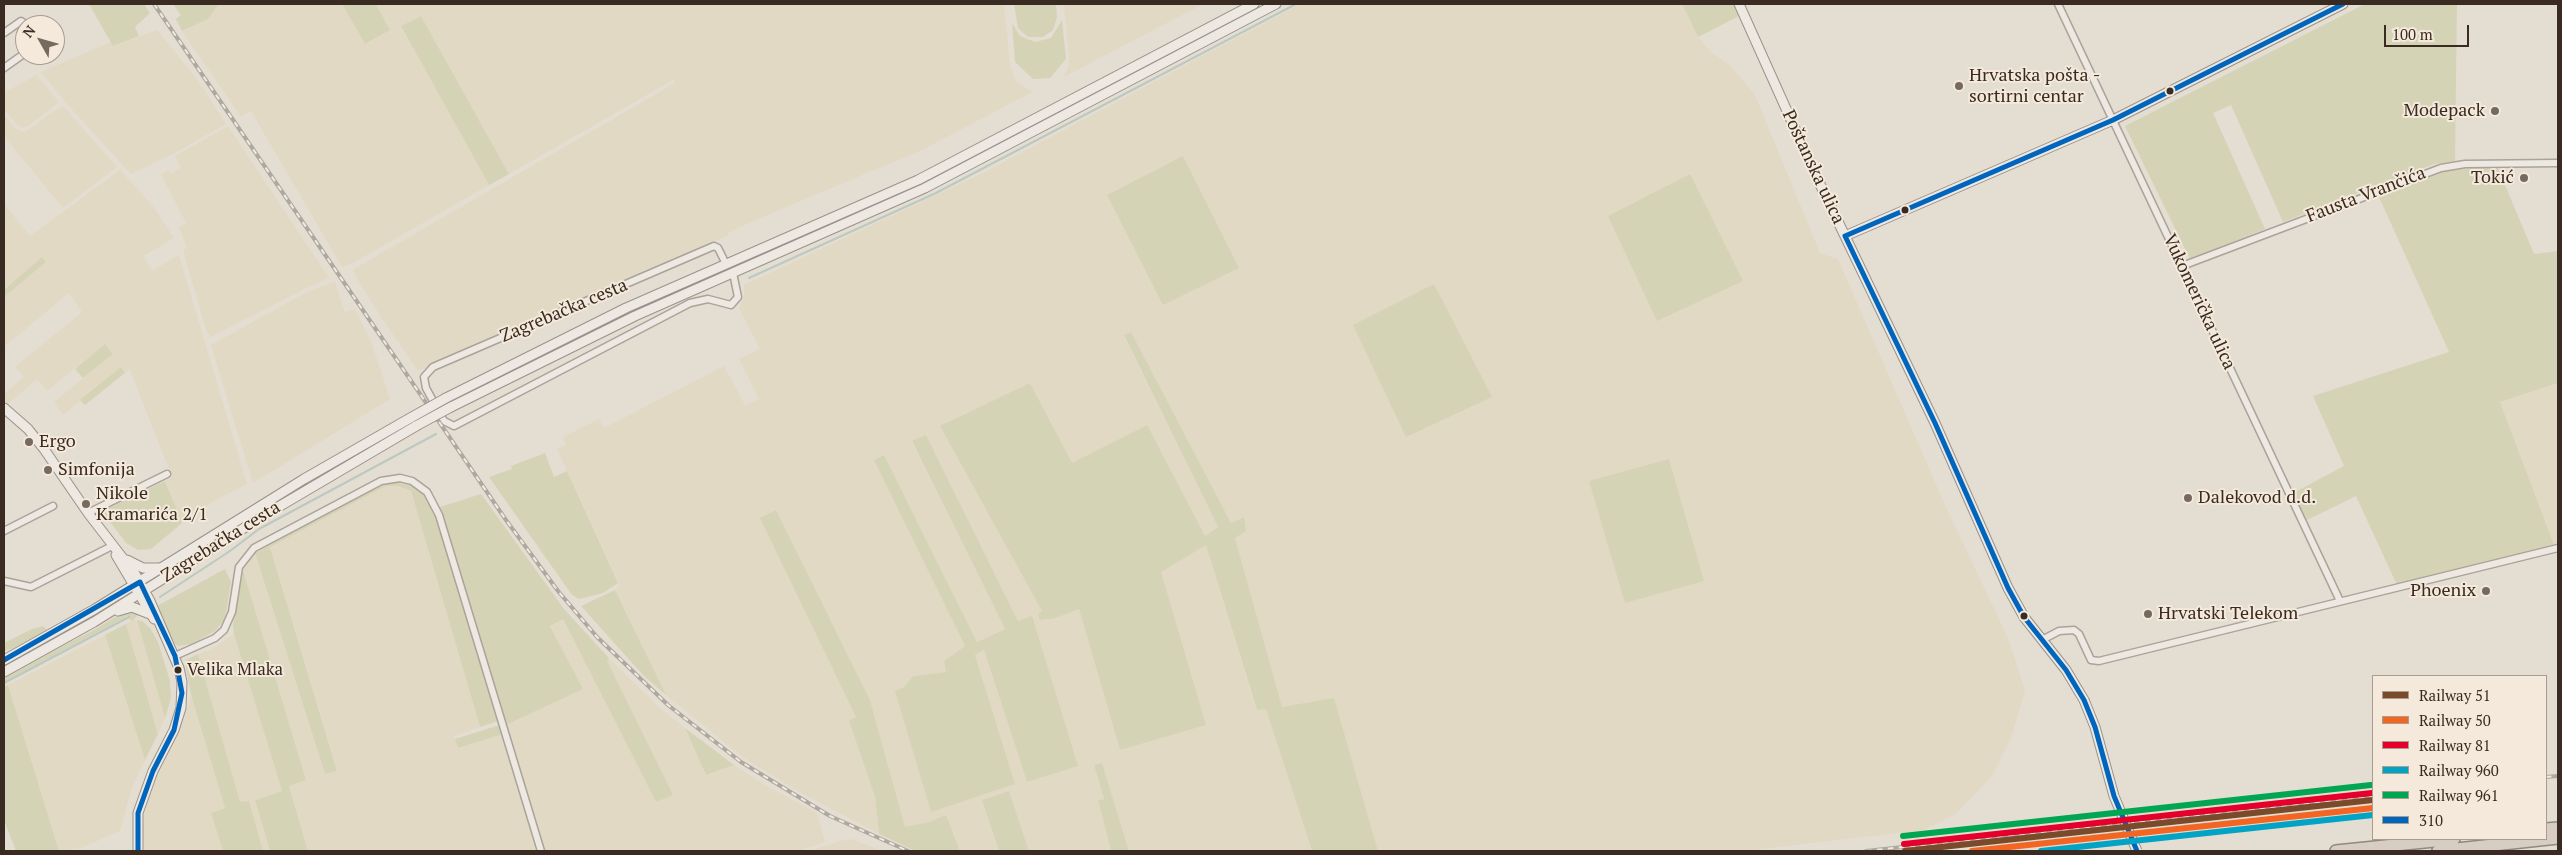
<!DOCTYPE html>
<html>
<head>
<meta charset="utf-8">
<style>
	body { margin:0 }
	#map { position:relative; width:2562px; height:855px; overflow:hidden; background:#e4ddd2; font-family:"PT Serif",serif }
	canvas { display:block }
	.frame { position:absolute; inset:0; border:5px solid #392b22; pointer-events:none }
	.legend { position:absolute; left:2372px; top:675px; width:175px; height:165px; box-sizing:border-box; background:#f4e9da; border:1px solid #a99d90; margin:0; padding:6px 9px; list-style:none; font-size:15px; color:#392b22 }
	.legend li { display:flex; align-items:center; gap:10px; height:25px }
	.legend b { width:25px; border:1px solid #a99d90 }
	.north { position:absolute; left:15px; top:15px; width:50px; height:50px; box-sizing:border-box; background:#f4e9da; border:1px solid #a99d90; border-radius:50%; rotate:308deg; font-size:14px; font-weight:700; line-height:20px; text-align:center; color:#392b22 }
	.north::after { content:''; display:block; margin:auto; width:18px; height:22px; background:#756960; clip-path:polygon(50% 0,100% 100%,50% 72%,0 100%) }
	.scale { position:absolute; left:2384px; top:25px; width:85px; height:22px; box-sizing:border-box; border:2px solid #392b22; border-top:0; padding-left:6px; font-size:15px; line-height:18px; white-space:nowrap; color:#392b22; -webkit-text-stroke:4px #f4e9da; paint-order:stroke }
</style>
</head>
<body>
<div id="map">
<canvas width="2562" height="855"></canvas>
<div class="frame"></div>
<ul class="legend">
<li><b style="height:6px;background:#7a4b2a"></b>Railway 51</li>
<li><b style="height:6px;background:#f26522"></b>Railway 50</li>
<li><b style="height:6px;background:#e4002b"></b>Railway 81</li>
<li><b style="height:6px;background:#03a3c5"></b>Railway 960</li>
<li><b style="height:6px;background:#00a651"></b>Railway 961</li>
<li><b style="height:6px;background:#0065bd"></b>310</li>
</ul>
<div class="north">N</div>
<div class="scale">100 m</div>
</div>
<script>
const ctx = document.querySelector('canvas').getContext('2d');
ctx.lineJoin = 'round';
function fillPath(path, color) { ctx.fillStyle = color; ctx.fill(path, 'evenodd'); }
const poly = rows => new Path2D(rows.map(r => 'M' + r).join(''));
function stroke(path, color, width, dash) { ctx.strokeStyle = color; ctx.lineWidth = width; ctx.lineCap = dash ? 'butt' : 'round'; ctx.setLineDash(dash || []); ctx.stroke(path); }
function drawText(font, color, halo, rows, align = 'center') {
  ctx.font = font + ' "PT Serif",serif'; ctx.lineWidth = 4; ctx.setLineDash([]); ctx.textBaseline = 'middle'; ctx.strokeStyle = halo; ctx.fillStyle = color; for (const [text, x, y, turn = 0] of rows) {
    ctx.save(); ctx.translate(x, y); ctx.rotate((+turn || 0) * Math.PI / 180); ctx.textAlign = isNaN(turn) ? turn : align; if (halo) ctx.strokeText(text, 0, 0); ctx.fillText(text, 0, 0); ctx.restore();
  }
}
const farmland = poly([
	[218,4,342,4,365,44,390,30,376,4,1004,4,1010,65,1015,80,1032,92,924,149,751,222,728,233,729,235,418,371,381,317,353,272,354,269,675,83,673,80,509,174,421,16,401,26,489,185,353,263,342,267,251,111,241,117,182,31,208,19],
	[1064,4,1203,4,1064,77,1068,67,1069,57],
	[1300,4,1682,4,1698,37,1711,52,1732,67,1755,95,1820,253,1838,259,1945,505,2008,638,2025,690,2011,738,1992,776,1956,814,1924,830,1744,851,1378,851,1334,699,1282,707,1235,538,1243,517,1231,523,1130,332,1124,336,1218,527,1205,536,1127,573,1030,383,941,427,1043,611,1038,614,1056,618,1079,609,1120,750,1158,738,1161,571,1206,545,1256,710,1266,708,1312,851,1129,851,1102,763,1094,765,1104,799,1098,800,1111,851,1029,851,1009,791,983,800,999,851,960,851,946,815,929,822,905,827,870,700,776,510,761,518,857,717,849,721,875,797,879,834,801,793,744,758,666,695,615,590,620,586,557,449,566,445,563,437,599,419,604,428,724,366,745,405,759,399,739,359,760,349,739,308,744,297,744,285,985,172],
	[926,435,1018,621,1032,617,1027,782,984,650,975,655,1015,784,895,692,904,687,913,676,946,672,944,661,965,646,875,459,884,455,977,642,1005,629,912,442],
	[157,30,197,79,226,124,173,154,131,174,65,102,41,72,111,42,113,46],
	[36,75,59,102,28,126,22,128,15,123,4,109,4,93],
	[60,107,64,107,117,167,63,208,4,136,4,115,16,129,25,132],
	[228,126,329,278,306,288,211,337,206,330,183,250,187,248,179,227,186,223,161,174,169,170,171,173,181,168,175,156],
	[120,170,152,205,174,238,144,256,152,271,179,255,247,484,214,501,182,523,165,481,172,477,130,370,125,373,121,368,63,415,54,402,113,354,105,344,47,391,37,379,8,404,4,401,4,394,24,377,15,367,82,312,69,293,5,346,4,344,4,297,46,262,42,258,4,290,4,254,6,252,4,250,4,204,30,236],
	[335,282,345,312,355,309,371,341,390,399,253,483,211,345,309,291],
	[2558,383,2558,544,2554,545,2500,402],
	[386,486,398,486,411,491,480,727,454,736,458,748,503,734,537,851,308,851,289,786,306,780,243,570,255,553,325,774,337,770,270,546],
	[134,619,137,620,165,718,158,734,126,624],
	[563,619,656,802,607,661,609,658,660,708,685,728,706,775,734,765,768,787,817,813,825,842,798,851,545,851,506,725,582,689,550,625],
	[234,634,282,791,255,800,270,851,263,851,249,802,240,803,198,654,212,649],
	[105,635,145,760,132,787,120,831,81,848,59,851,8,685],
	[191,695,225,808,212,813,223,851,144,851,143,824,146,806,153,786,183,722],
	[852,839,882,851,809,851,840,841]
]);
const green = poly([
	[89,4,144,4,150,13,135,27,139,36,113,46],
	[173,4,218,4,218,5,208,19,182,31,176,19,181,15],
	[342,4,376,4,390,30,365,44],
	[1014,4,1056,4,1057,17,1053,30,1043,37,1028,37,1018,28],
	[1682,4,1733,4,1739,16,1698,37],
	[2365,4,2457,4,2455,161,2434,164,2283,222,2231,105,2213,113,2265,229,2190,259,2125,126],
	[421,16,509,174,489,185,401,26],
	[1062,20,1066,59,1050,78,1033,79,1015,62,1012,23,1020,36,1035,42,1051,38],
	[1183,156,1239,268,1163,305,1107,195],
	[2497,166,2534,254,2558,251,2558,383,2500,402,2554,545,2397,585,2356,496,2305,521,2293,493,2344,466,2313,396,2449,352,2379,197,2448,170],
	[1690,174,1743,281,1657,321,1608,216],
	[42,257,46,262,4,297,4,290],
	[1434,284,1492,397,1406,437,1353,325],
	[1131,332,1231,523,1244,517,1246,531,1235,538,1282,707,1334,698,1378,851,1312,851,1266,709,1257,710,1206,545,1161,572,1206,725,1120,750,1079,609,1056,618,1040,620,1038,614,1042,611,940,426,1030,383,1072,463,1147,425,1205,536,1218,527,1124,335],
	[105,344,113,354,83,378,75,369],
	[121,367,125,373,85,405,80,400],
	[926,435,1018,621,1032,616,1078,766,1027,782,984,650,975,655,1015,784,931,812,895,691,904,687,913,676,946,672,944,661,965,646,874,460,884,455,977,642,1005,629,912,441],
	[545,453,554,477,567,471,618,583,603,593,579,599,572,595,489,477,512,469,511,466],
	[1669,459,1704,581,1625,603,1589,481],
	[165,481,182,523,151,549,138,550,126,543,102,511],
	[396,482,411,485,419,489,432,505,498,721,480,727,411,491,398,486,386,486,270,547,337,771,325,774,255,553,374,488],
	[481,494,564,609,609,658,607,661,673,795,656,802,563,619,550,626,583,689,506,725,440,507],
	[776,510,870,700,905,827,929,822,946,815,960,851,915,851,879,834,875,797,849,721,856,717,760,518],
	[225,569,231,582,225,619,215,631,191,644,178,646,174,643,157,606],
	[243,570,306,780,289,786,308,851,270,851,255,800,282,791,234,634,233,625],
	[615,590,666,695,644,676,581,606],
	[135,610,138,615,134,619,131,621,128,616,4,682,4,675,92,631,123,612],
	[137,620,142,621,150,628,158,642,170,681,171,698,165,718],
	[126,624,158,734,145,760,105,635],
	[43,626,47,630,11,649,4,651,4,643,32,629],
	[198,654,240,802,249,801,263,851,223,851,211,813,225,808,191,695,185,663,186,660],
	[8,685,59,851,16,851,4,820,4,687],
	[500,725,503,734,458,748,455,739],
	[685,728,734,765,706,775],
	[1102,763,1129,851,1111,851,1098,800,1104,799,1094,765],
	[1009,791,1029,851,999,851,982,800]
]);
const stream = poly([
	[749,278,936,193,1296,4],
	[160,597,230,551,259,529,436,434],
	[4,683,129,617]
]);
const minor = poly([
	[2058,4,2340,601],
	[4,33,21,21,27,25],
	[4,68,25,53],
	[726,264,718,248,714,246,433,367,424,377,426,388,444,421,454,426,690,303,708,299,731,305,738,297,733,273],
	[2182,266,2441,168,2465,164,2558,163],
	[88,513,167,474],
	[4,531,53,506],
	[4,581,31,587,112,546],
	[2042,640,2059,631,2074,630,2079,634,2091,660,2099,661,2558,548],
	[175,656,215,638,224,630,232,612,239,567,254,548,381,481,400,478,412,481,427,492,439,515,541,851]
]);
const secondary = poly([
	[1739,4,1818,180,1935,423,2008,588,2024,617,2066,670,2084,700],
	[1845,236,2113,120,2343,4],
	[446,398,626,308,918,180,1254,4],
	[451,407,635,316,925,188,1276,4],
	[4,408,28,429,44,449,88,513,135,574,150,601,179,668,182,682,181,708,174,730,153,771,138,813,138,851],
	[116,555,154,619],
	[127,560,143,568,159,568],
	[118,611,132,607,150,614],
	[4,660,95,609,304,479,412,417],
	[4,672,94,622,263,516,416,426]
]);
const motorway = poly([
	[2546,829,2558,828],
	[2336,851,2454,839],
	[2438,851,2558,838]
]);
const rail = poly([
	[154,4,506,520,558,591,597,637,668,705,741,762,830,816,908,851],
	[2546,777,2558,776],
	[1866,851,2373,796]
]);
const secondaryBridge = poly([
	[412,417,446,398],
	[416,426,451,407],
	[2084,700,2095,727,2114,796,2137,851]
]);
const bus1 = poly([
	[1845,236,1935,423,2008,588,2024,617,2066,670,2084,700,2095,727,2114,796,2137,851],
	[1845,236,2113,120,2343,4],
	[4,660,140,582,175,656,182,693,174,730,153,771,138,813,138,851]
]);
const rail1 = poly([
	[1905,851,2373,800]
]);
const rail2 = poly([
	[1972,851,2373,808]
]);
const rail3 = poly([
	[1904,844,2372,793]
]);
const rail4 = poly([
	[2041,851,2373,815]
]);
const rail5 = poly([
	[1903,836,2371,785]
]);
const markers = [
	[1959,86,5,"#756960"],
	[2170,91,4.5,"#392b22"],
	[2495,111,5,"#756960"],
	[2524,178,5,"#756960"],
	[1905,210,4.5,"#392b22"],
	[29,442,5,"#756960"],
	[48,470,5,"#756960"],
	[2188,498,5,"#756960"],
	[86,504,5,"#756960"],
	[2486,591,5,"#756960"],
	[2148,614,5,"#756960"],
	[2024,616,4.5,"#392b22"],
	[178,670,4.5,"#392b22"]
];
const busNames = [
	["Velika Mlaka",187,670]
];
const poiNames = [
	["Hrvatska pošta -",1969,76],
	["sortirni centar",1969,97],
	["Modepack",2485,111,"right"],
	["Tokić",2514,178,"right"],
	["Ergo",39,442],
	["Simfonija",58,470],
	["Nikole",96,494],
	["Kramarića 2/1",96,515],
	["Dalekovod d.d.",2198,498],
	["Phoenix",2476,591,"right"],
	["Hrvatski Telekom",2158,614]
];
const streetNames = [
	["Poštanska ulica",1813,167,65],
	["Fausta Vrančića",2366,195,-21],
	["Vukomerička ulica",2199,302,65],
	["Zagrebačka cesta",564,311,-23],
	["Zagrebačka cesta",221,542,-32]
];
fillPath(farmland, '#e2d9c4');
fillPath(green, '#d5d3b6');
stroke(stream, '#bbc9c0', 2);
stroke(minor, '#aaa39a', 9);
stroke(secondary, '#9a928a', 11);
stroke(motorway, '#908881', 14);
stroke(minor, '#ede9e2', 6);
stroke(secondary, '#ede9e2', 9);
stroke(motorway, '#d7cdc3', 11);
stroke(rail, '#ada8a2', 4);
stroke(rail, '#f4e9da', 2, [5.5]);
stroke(secondaryBridge, '#9a928a', 11, []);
stroke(secondaryBridge, '#ede9e2', 9);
stroke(bus1, '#0065bd', 5);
stroke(rail1, '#7a4b2a', 6);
stroke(rail2, '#f26522', 6);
stroke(rail3, '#e4002b', 6);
stroke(rail4, '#03a3c5', 6);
stroke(rail5, '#00a651', 6);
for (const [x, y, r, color] of markers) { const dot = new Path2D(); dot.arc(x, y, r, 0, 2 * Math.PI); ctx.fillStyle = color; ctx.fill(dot); stroke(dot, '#f4e9da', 2); }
drawText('17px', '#392b22', '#f4e9da', busNames, 'left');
drawText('18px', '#392b22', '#f4e9da', poiNames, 'left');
drawText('18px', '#392b22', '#f4e9da', streetNames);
</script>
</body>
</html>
